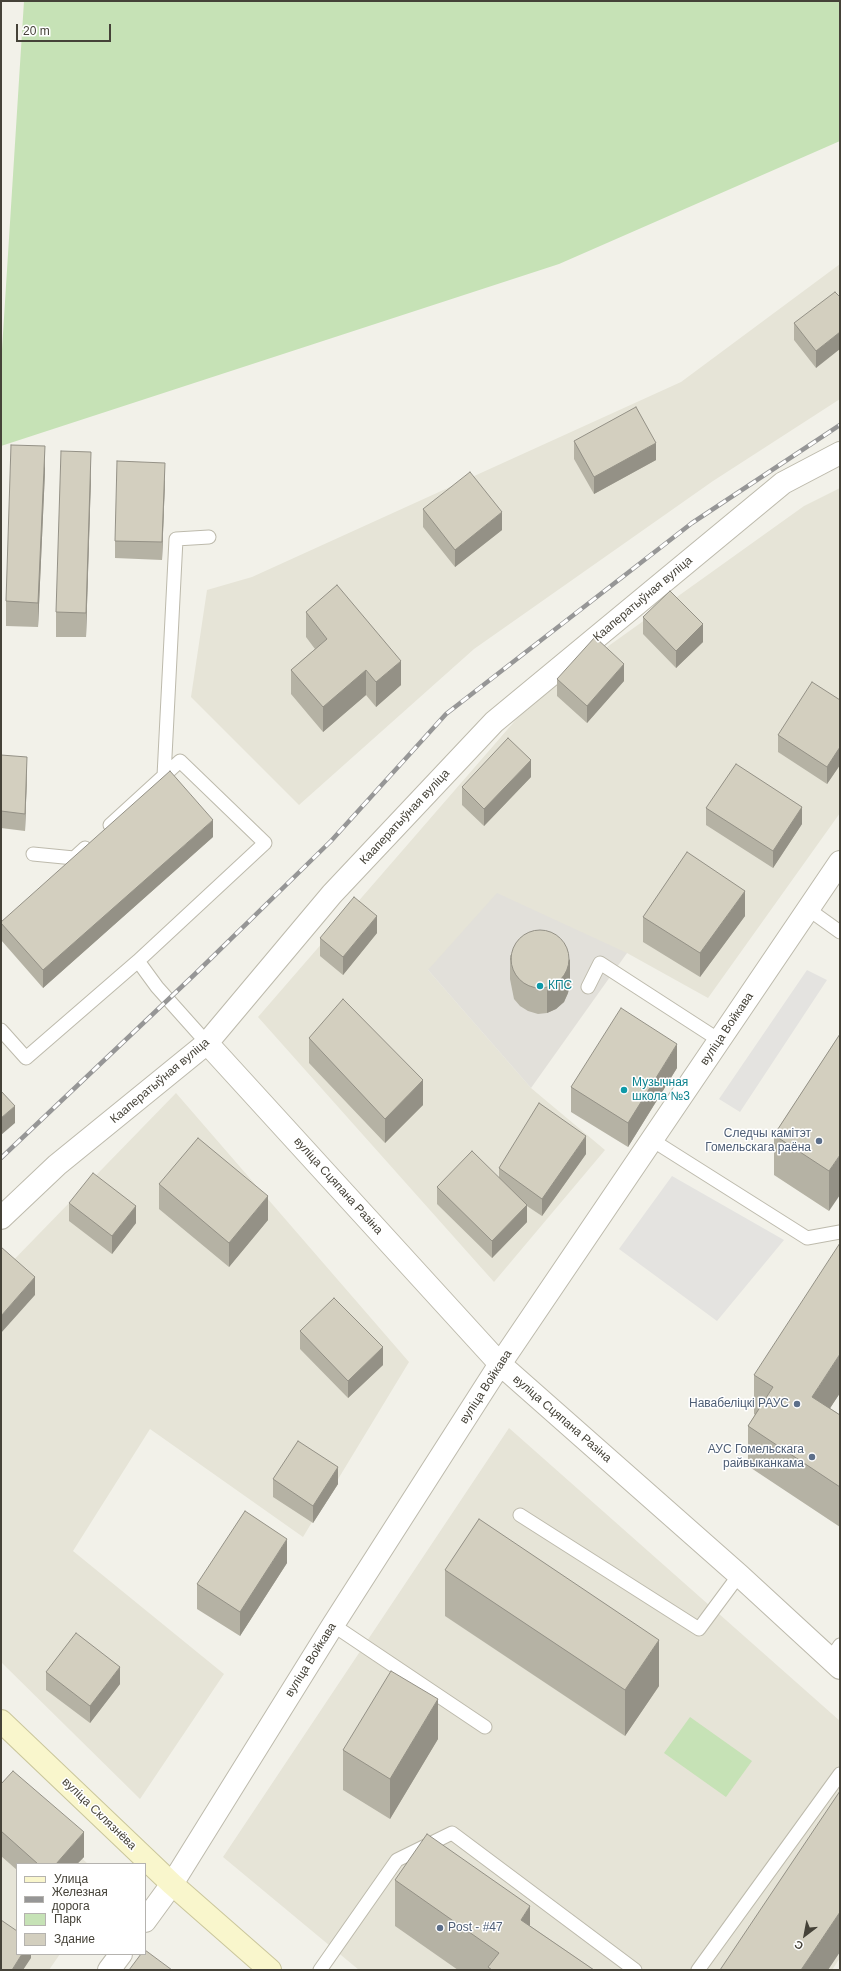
<!DOCTYPE html>
<html>
<head>
<meta charset="utf-8">
<style>
	body { margin:0 }
	#map { position:relative; width:841px; height:1971px; overflow:hidden; background:#f2f1e9; font-family:Helvetica,sans-serif }
	canvas { display:block }
	.frame { position:absolute; inset:0; border:2px solid #454238; pointer-events:none }
	.legend { position:absolute; left:16px; top:1863px; width:130px; height:92px; box-sizing:border-box; background:#fff; border:1px solid #b5b3af; margin:0; padding:5px 7px; list-style:none; font-size:12px; color:#454238 }
	.legend li { display:flex; align-items:center; gap:8px; height:20px }
	.legend b { width:20px; border:1px solid #b5b3af }
	.north { position:absolute; left:785px; top:1915px; width:40px; height:40px; -webkit-text-stroke:3px #fff; paint-order:stroke; rotate:212deg; font-size:11px; font-weight:700; line-height:16px; text-align:center; color:#454238 }
	.north::after { content:''; display:block; margin:auto; width:14px; height:18px; background:#454238; clip-path:polygon(50% 0,100% 100%,50% 72%,0 100%) }
	.scale { position:absolute; left:16px; top:24px; width:95px; height:18px; box-sizing:border-box; border:2px solid #454238; border-top:0; padding-left:5px; font-size:12px; line-height:14px; white-space:nowrap; color:#454238; -webkit-text-stroke:3px #fff; paint-order:stroke }
</style>
</head>
<body>
<div id="map">
<canvas width="841" height="1971"></canvas>
<div class="frame"></div>
<ul class="legend">
<li><b style="height:5px;background:#f9f6cc"></b>Улица</li>
<li><b style="height:5px;background:#969696"></b>Железная дорога</li>
<li><b style="height:11px;background:#c6e2b6"></b>Парк</li>
<li><b style="height:11px;background:#d3cfbf"></b>Здание</li>
</ul>
<div class="north">С</div>
<div class="scale">20 m</div>
</div>
<script>
const ctx = document.querySelector('canvas').getContext('2d');
ctx.lineJoin = 'round';
function fillPath(path, color) { ctx.fillStyle = color; ctx.fill(path, 'evenodd'); }
const poly = rows => new Path2D(rows.map(r => 'M' + r).join(''));
function stroke(path, color, width, dash) { ctx.strokeStyle = color; ctx.lineWidth = width; ctx.lineCap = dash ? 'butt' : 'round'; ctx.setLineDash(dash || []); ctx.stroke(path); }
function drawText(font, color, halo, rows, align = 'center') {
  ctx.font = font + ' Helvetica,sans-serif'; ctx.lineWidth = 3; ctx.setLineDash([]); ctx.textBaseline = 'middle'; ctx.strokeStyle = halo; ctx.fillStyle = color; for (const [text, x, y, turn = 0] of rows) {
    ctx.save(); ctx.translate(x, y); ctx.rotate((+turn || 0) * Math.PI / 180); ctx.textAlign = isNaN(turn) ? turn : align; if (halo) ctx.strokeText(text, 0, 0); ctx.fillText(text, 0, 0); ctx.restore();
  }
}
const residential = poly([
	[840,264,840,399,713,481,474,649,299,805,191,697,207,590,252,577,681,382],
	[840,488,840,813,708,998,627,953,428,970,531,1088,605,1150,494,1282,258,1017,533,700,804,506],
	[176,1093,409,1362,303,1537,150,1429,73,1551,224,1674,140,1799,1,1662,1,1273],
	[509,1428,840,1721,840,1958,832,1970,359,1970,223,1857],
	[1,1784,88,1864,17,1864,17,1954,60,1954,49,1970,1,1970]
]);
const industrial = poly([
	[497,893,627,953,531,1088,428,970]
]);
const green = poly([
	[24,1,840,1,840,141,559,264,1,446,1,365],
	[690,1717,752,1761,726,1797,664,1753]
]);
const parking = poly([
	[807,970,827,980,740,1112,719,1099],
	[672,1176,784,1240,717,1321,619,1249]
]);
const lane = poly([
	[164,776,176,539,209,537],
	[110,825,180,761,265,843,138,961],
	[33,854,74,858,85,848],
	[808,909,840,932],
	[588,987,600,963,719,1040],
	[1,1030,26,1058,138,961,157,987,207,1043],
	[652,1140,807,1238,840,1232],
	[520,1515,699,1629,739,1575],
	[333,1625,485,1727],
	[830,1659,840,1645],
	[320,1970,397,1860,452,1833,635,1970],
	[698,1970,840,1774]
]);
const street = poly([
	[207,1043,500,1364,739,1575,840,1668],
	[1,1218,57,1165,207,1043,332,894,494,722,783,483,840,453],
	[145,1921,172,1884,333,1625,500,1364,840,862],
	[109,1970,121,1954]
]);
const secondary = poly([
	[1,1721,172,1884,270,1970]
]);
const rail = poly([
	[1,1158,194,975,331,841,446,714,692,523,840,425]
]);
const wall = poly([
	[840,297,816,368,794,340,794,323],
	[574,441,656,460,594,494,574,459],
	[45,471,38,627,6,626,6,601],
	[91,477,86,637,56,637,56,612],
	[165,480,162,560,115,558,115,541],
	[423,509,502,530,455,567,423,527],
	[306,612,401,685,376,707,366,695,323,732,291,694,291,670,315,649,306,637],
	[643,617,703,642,676,668,643,634],
	[557,679,624,681,587,723,557,696],
	[840,700,840,765,827,784,778,752,778,735],
	[1,755,27,774,25,831,1,828],
	[531,777,484,826,462,805,462,787],
	[706,808,802,824,773,868,706,825],
	[213,837,43,988,1,940,1,922],
	[745,916,700,977,643,942,643,917],
	[377,933,343,975,320,956,320,938],
	[510,955,570,983,568,993,564,1002,556,1009,547,1013,538,1014,528,1011,520,1006,514,999,510,979],
	[840,1034,829,1211,774,1175,774,1135],
	[309,1038,423,1105,385,1143,309,1063],
	[677,1068,628,1147,571,1112,571,1087],
	[586,1154,542,1216,527,1206,527,1222,492,1258,437,1204,437,1187,499,1177,499,1168],
	[159,1184,268,1220,229,1267,159,1209],
	[69,1203,136,1223,112,1254,69,1221],
	[300,1331,383,1365,348,1398,300,1349],
	[754,1375,840,1393,830,1408,840,1415,840,1527,748,1466,748,1426,755,1415,754,1414],
	[273,1479,338,1484,313,1523,273,1497],
	[287,1563,240,1636,197,1609,197,1584],
	[445,1570,659,1686,625,1736,445,1616],
	[46,1672,120,1684,90,1723,46,1690],
	[438,1739,390,1819,343,1790,343,1750],
	[1,1784,84,1857,77,1864,17,1864,17,1870,1,1856],
	[395,1880,530,1926,594,1970,458,1970,395,1926]
]);
const shadedWall = poly([
	[840,332,840,349,816,368,816,351],
	[656,443,656,460,594,494,594,477],
	[45,446,45,471,38,627,38,603],
	[91,452,91,477,86,637,86,613],
	[165,463,165,480,162,560,162,542],
	[502,512,502,530,455,567,455,550],
	[703,624,703,642,676,668,676,651],
	[401,661,401,685,376,707,376,682],
	[624,664,624,681,587,723,587,706],
	[366,670,366,695,323,732,323,707],
	[840,747,840,765,827,784,827,767],
	[27,757,27,774,25,831,25,814],
	[531,760,531,777,484,826,484,809],
	[802,807,802,824,773,868,773,851],
	[213,820,213,837,43,988,43,970],
	[745,891,745,916,700,977,700,953],
	[377,916,377,933,343,975,343,957],
	[570,959,570,983,568,993,564,1002,556,1009,547,1013,547,988],
	[677,1044,677,1068,628,1147,628,1123],
	[423,1080,423,1105,385,1143,385,1119],
	[15,1106,15,1123,1,1135,1,1118],
	[586,1136,586,1154,542,1216,542,1199],
	[840,1155,840,1195,829,1211,829,1171],
	[268,1196,268,1220,229,1267,229,1243],
	[527,1205,527,1222,492,1258,492,1241],
	[136,1206,136,1223,112,1254,112,1236],
	[35,1277,35,1295,1,1333,1,1316],
	[383,1347,383,1365,348,1398,348,1381],
	[840,1354,840,1393,812,1436,812,1397],
	[338,1467,338,1484,313,1523,313,1506],
	[287,1539,287,1563,240,1636,240,1612],
	[659,1640,659,1686,625,1736,625,1690],
	[120,1667,120,1684,90,1723,90,1706],
	[438,1699,438,1739,390,1819,390,1779],
	[84,1832,84,1857,77,1864,56,1864],
	[530,1906,530,1952,521,1920],
	[840,1912,840,1952,828,1970,801,1970],
	[22,1954,31,1954,31,1958,23,1970,12,1970]
]);
const building = poly([
	[835,292,840,297,840,332,816,351,794,323,835,292],
	[636,407,656,443,594,477,574,441,636,407],
	[11,445,45,446,38,603,6,601,11,445],
	[61,451,91,452,86,613,56,612,61,451],
	[117,461,165,463,162,542,115,541,117,461],
	[470,472,502,512,455,550,423,509,470,472],
	[337,585,401,661,376,682,366,670,323,707,291,670,327,639,306,612,337,585],
	[670,591,703,624,676,651,643,617,670,591],
	[595,637,624,664,587,706,557,679,595,637],
	[812,682,840,700,840,747,827,767,778,735,812,682],
	[508,738,531,760,484,809,462,787,508,738],
	[1,755,27,757,25,814,1,811,1,755],
	[736,764,802,807,773,851,706,808,736,764],
	[170,771,213,820,43,970,1,923,1,922,170,771],
	[687,852,745,891,700,953,643,917,687,852],
	[354,897,377,916,343,957,320,938,354,897],
	'511 959a29 29 0 1 1 58 0a29 29 0 1 1-58 0Z',
	[343,999,423,1080,385,1119,309,1038,343,999],
	[621,1008,677,1044,628,1123,571,1087,621,1008],
	[840,1034,840,1155,829,1171,774,1135,840,1034],
	[1,1091,15,1106,1,1118,1,1091],
	[539,1103,586,1136,542,1199,499,1168,539,1103],
	[198,1138,268,1196,229,1243,159,1184,198,1138],
	[472,1151,527,1205,492,1241,437,1187,472,1151],
	[93,1173,136,1206,112,1236,69,1203,93,1173],
	[840,1243,840,1354,812,1397,840,1415,840,1487,748,1426,773,1387,754,1375,840,1243],
	[1,1247,35,1277,1,1316,1,1247],
	[334,1298,383,1347,348,1381,300,1331,334,1298],
	[298,1441,338,1467,313,1506,273,1479,298,1441],
	[245,1511,287,1539,240,1612,197,1584,245,1511],
	[479,1519,659,1640,625,1690,445,1570,479,1519],
	[76,1633,120,1667,90,1706,46,1672,76,1633],
	[391,1671,438,1699,390,1779,343,1750,391,1671],
	[13,1771,84,1832,56,1864,38,1864,1,1831,1,1784,13,1771],
	[840,1791,840,1912,801,1970,720,1970,840,1791],
	[427,1834,530,1906,521,1920,594,1970,492,1970,488,1967,499,1953,395,1880,427,1834],
	[1,1920,17,1931,17,1954,22,1954,12,1970,1,1970,1,1920],
	[145,1950,172,1970,129,1970,141,1954,145,1954,145,1950]
]);
const markers = [
	[540,986,4,"#0f9aa8"],
	[624,1090,4,"#0f9aa8"],
	[819,1141,4,"#5c6f8a"],
	[797,1404,4,"#5c6f8a"],
	[812,1457,4,"#5c6f8a"],
	[440,1928,4,"#5c6f8a"]
];
const streetNames = [
	["Кааператыўная вуліца",643,599,-40],
	["Кааператыўная вуліца",405,817,-47],
	["вуліца Войкава",727,1029,-56],
	["Кааператыўная вуліца",160,1081,-40],
	["вуліца Сцяпана Разіна",338,1186,48],
	["вуліца Войкава",486,1387,-57],
	["вуліца Сцяпана Разіна",562,1419,41],
	["вуліца Войкава",311,1660,-58],
	["вуліца Склязнёва",99,1814,44]
];
const cultureNames = [
	["КПС",548,986],
	["Музычная",632,1083],
	["школа №3",632,1097]
];
const serviceNames = [
	["Следчы камітэт",811,1134],
	["Гомельскага раёна",811,1148],
	["Навабеліцкі РАУС",789,1404],
	["АУС Гомельскага",804,1450],
	["райвыканкама",804,1464],
	["Post - #47",448,1928,"left"]
];
fillPath(residential, '#e6e4d7');
fillPath(industrial, '#e2e0da');
fillPath(green, '#c6e2b6');
fillPath(parking, '#e4e3e0');
stroke(lane, '#bdbaac', 15);
stroke(street, '#bdbaac', 24);
stroke(secondary, '#cac69b', 24);
stroke(lane, '#fff', 13);
stroke(street, '#fff', 22);
stroke(secondary, '#f9f6cc', 22);
stroke(rail, '#969696', 4.5);
stroke(rail, '#fff', 3, [9]);
fillPath(wall, '#b5b2a4');
fillPath(shadedWall, '#949186');
fillPath(building, '#d3cfbf');
stroke(building, '#949186', 1);
for (const [x, y, r, color] of markers) { const dot = new Path2D(); dot.arc(x, y, r, 0, 2 * Math.PI); ctx.fillStyle = color; ctx.fill(dot); stroke(dot, '#fff', 1.5); }
drawText('12px', '#454238', '#fff', streetNames);
drawText('12px', '#0d838f', '#fff', cultureNames, 'left');
drawText('12px', '#4e5e75', '#fff', serviceNames, 'right');
</script>
</body>
</html>
